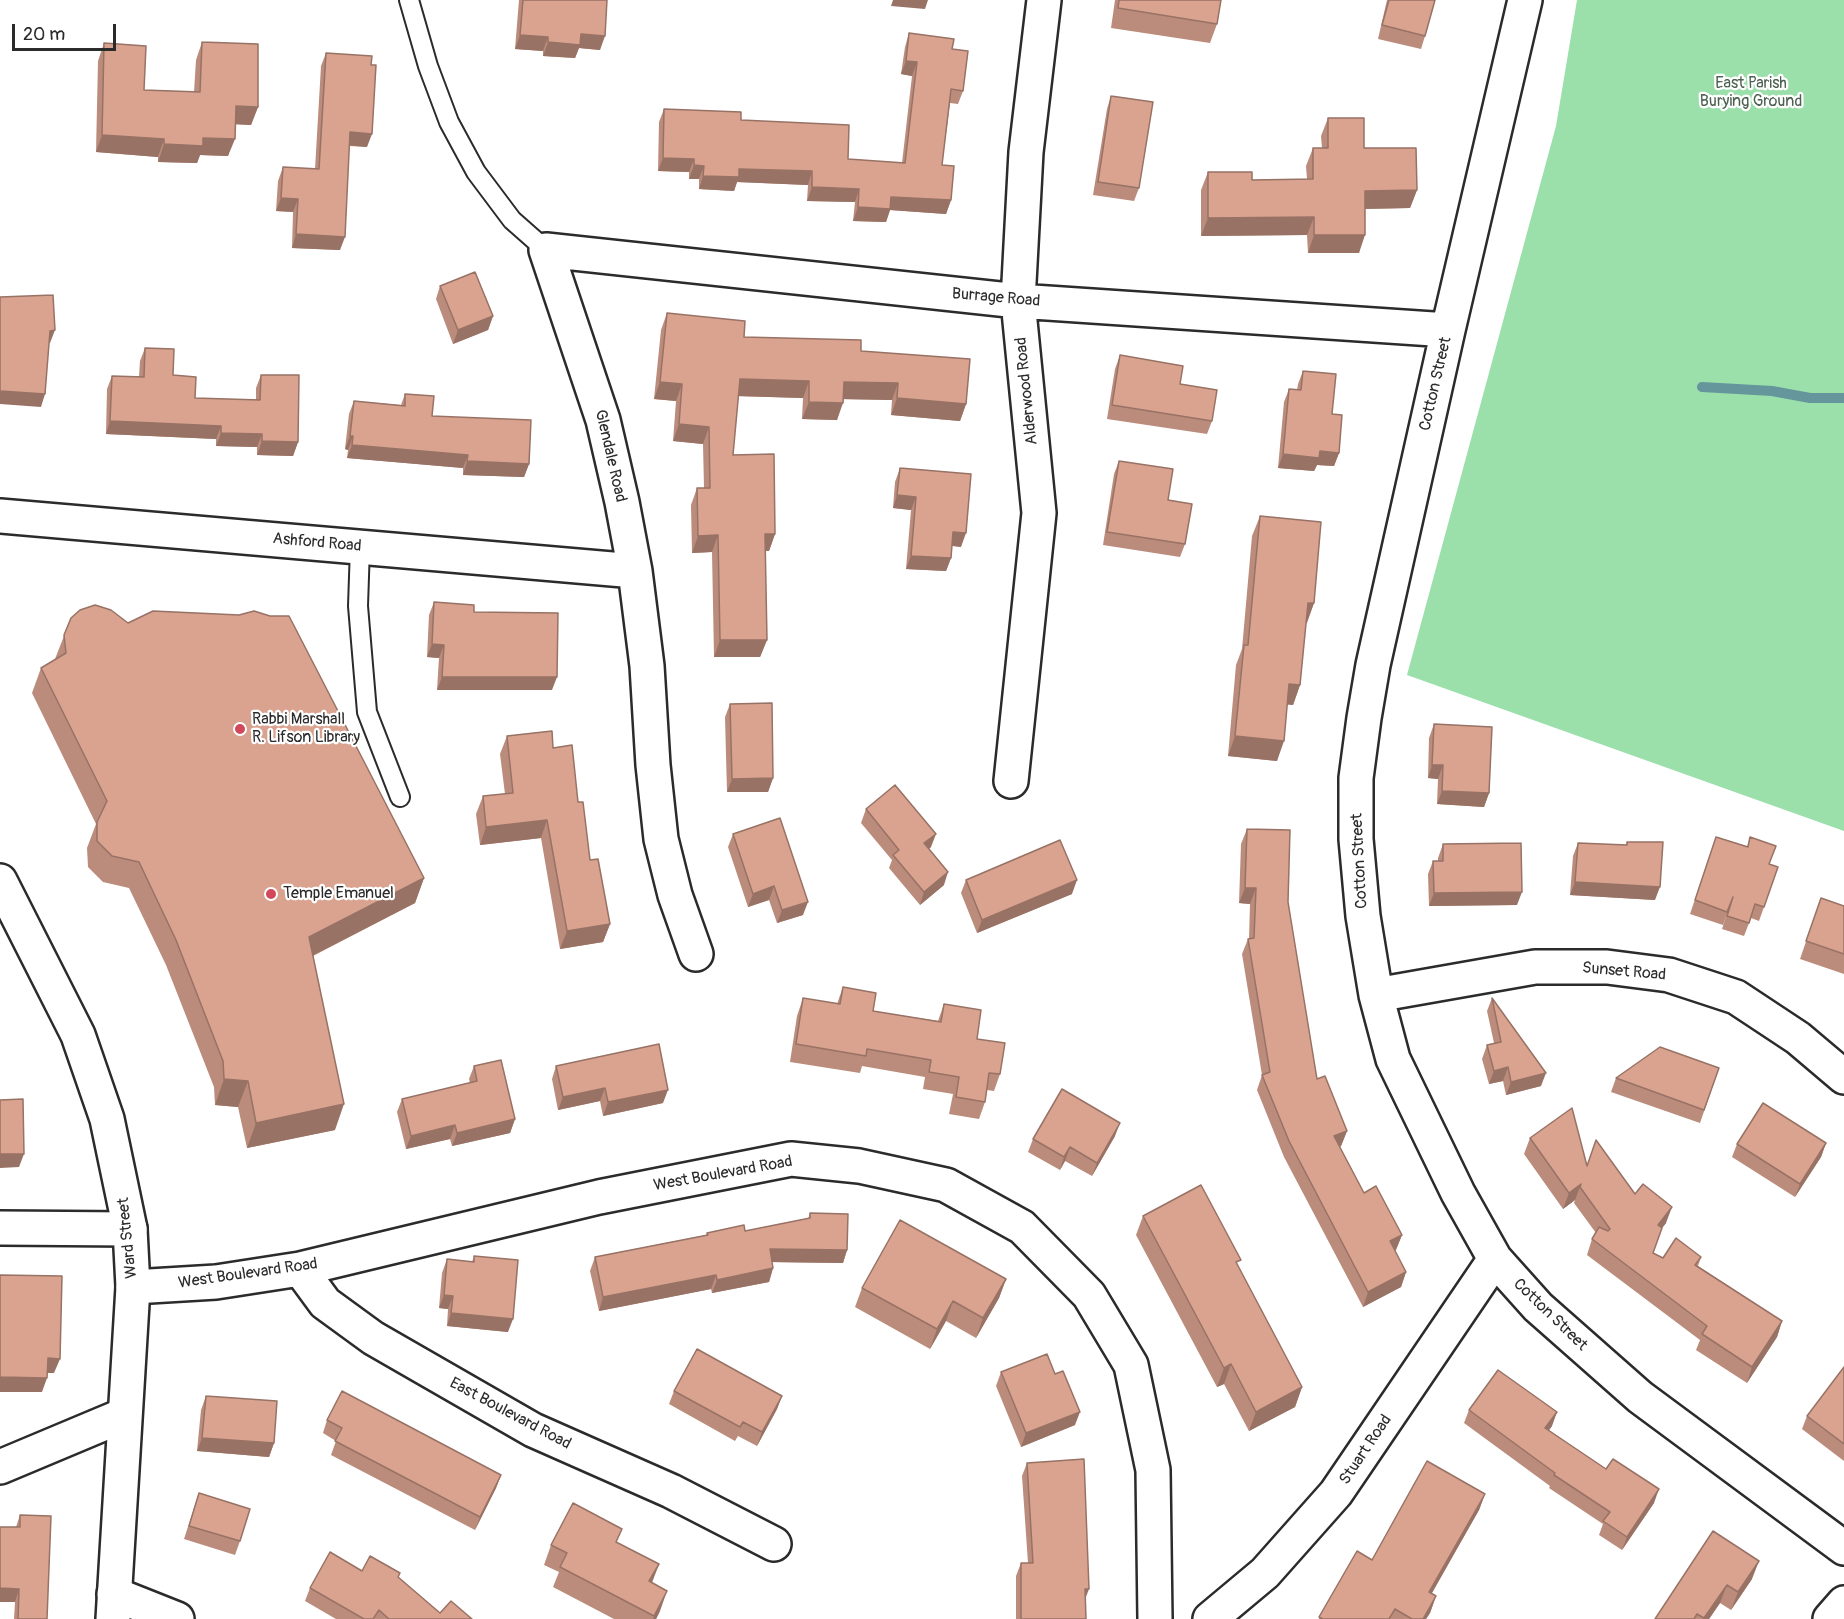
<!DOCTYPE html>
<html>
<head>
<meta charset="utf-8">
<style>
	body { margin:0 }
	#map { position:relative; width:1844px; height:1619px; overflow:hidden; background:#fff; font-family:Pangolin,sans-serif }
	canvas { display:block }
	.scale { position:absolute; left:12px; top:24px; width:104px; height:27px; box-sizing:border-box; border:3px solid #2b2b2b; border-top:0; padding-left:8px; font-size:18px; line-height:21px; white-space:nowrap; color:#2b2b2b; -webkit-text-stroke:4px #fff; paint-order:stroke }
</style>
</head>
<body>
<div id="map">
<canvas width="1844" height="1619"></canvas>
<div class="scale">20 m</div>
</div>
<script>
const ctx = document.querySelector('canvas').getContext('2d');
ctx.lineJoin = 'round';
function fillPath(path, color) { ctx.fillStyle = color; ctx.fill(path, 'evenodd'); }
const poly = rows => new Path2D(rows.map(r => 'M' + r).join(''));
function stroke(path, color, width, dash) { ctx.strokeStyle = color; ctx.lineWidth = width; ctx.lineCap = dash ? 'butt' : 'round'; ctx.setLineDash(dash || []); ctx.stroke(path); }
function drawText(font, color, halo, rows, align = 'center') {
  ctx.font = font + ' Pangolin,sans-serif'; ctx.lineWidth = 4.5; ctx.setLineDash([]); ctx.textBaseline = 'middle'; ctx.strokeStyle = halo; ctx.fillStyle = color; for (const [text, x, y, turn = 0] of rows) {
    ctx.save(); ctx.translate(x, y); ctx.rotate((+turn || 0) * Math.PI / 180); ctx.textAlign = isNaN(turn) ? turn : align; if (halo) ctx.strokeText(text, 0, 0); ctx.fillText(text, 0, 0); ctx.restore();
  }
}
const green = poly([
	[1577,0,1844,0,1844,831,1407,675,1556,126]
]);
const stream = poly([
	[1702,387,1772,391,1810,398,1844,398]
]);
const service = poly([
	[409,0,428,66,449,122,476,172,512,220,546,250],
	[360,547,358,606,367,712,400,797]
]);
const minor = poly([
	[1525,0,1448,330,1373,665,1364,718,1356,778,1356,839,1363,916,1376,995,1393,1059,1458,1193,1495,1259,1538,1307,1640,1397,1844,1548],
	[0,516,635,571],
	[1011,781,1039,513,1018,301,1026,152,1044,0],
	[696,954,675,895,661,839,653,765,647,666,635,571,622,502,603,420,546,250,1018,301,1448,330],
	[1376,995,1535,967,1607,967,1669,975,1736,997,1798,1038,1844,1077],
	[0,1228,130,1229],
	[300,1269,325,1303,373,1338,533,1430,671,1491,774,1544],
	[133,1287,216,1282,300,1269,599,1197,791,1159,859,1166,946,1185,1022,1227,1089,1295,1131,1365,1153,1470,1155,1619],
	[0,1467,124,1415],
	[114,1594,177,1619],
	[1210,1619,1265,1573,1336,1493,1495,1259],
	[1830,1619,1844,1603]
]);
const tertiary = poly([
	[0,881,78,1035,107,1119,130,1229,133,1287,113,1619]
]);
const wall = poly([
	[519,0,607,0,600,50,579,48,575,58,543,56,543,51,515,49],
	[1115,0,1221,0,1217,24,1210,43,1111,28],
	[1387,0,1435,0,1425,36,1421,49,1378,39],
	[909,33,952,49,963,91,958,104,950,103,942,165,951,200,946,214,890,210,886,222,853,221,855,202,807,201,808,185,737,182,734,191,699,189,699,179,689,179,689,172,658,171,659,122,664,109,741,120,848,159,902,163,912,76,901,74,905,47],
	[202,42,258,107,251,125,235,124,228,156,200,155,197,163,158,162,158,157,96,152,98,61,104,43,144,90,194,92,196,60],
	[326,53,367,147,349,146,340,250,292,248,293,212,276,211,278,181,283,167,315,169,321,66],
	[1111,96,1139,188,1134,201,1093,195,1107,109],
	[1328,118,1364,148,1417,190,1410,208,1365,209,1359,253,1308,253,1307,235,1201,236,1201,190,1208,172,1252,180,1307,179,1306,166,1313,148,1322,148,1321,136],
	[440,286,493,316,488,330,453,344,436,299],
	[667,313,744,337,861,351,966,404,960,421,891,415,892,400,843,399,837,420,802,419,803,398,738,396,733,455,775,534,769,551,765,551,767,640,760,657,714,657,712,552,692,553,691,505,697,488,704,488,703,444,673,441,676,401,654,399,661,330],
	[145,348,195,398,256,400,256,388,261,375,298,442,293,456,257,455,257,447,216,446,216,439,106,434,107,389,112,376,139,377,140,361],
	[1120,355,1180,384,1212,421,1207,434,1107,419,1115,369],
	[1303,371,1332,414,1339,453,1334,466,1317,465,1314,471,1278,468,1284,402,1289,389,1297,390,1298,384],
	[405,394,432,416,529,464,524,477,463,475,463,468,347,458,348,450,345,449,349,414,354,401,401,405],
	[1119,461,1168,500,1185,544,1180,557,1103,545,1114,474],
	[900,468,961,547,952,546,951,558,946,571,906,569,911,510,893,508,895,482],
	[1260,516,1314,603,1306,623,1300,685,1293,705,1287,704,1277,761,1228,756,1236,665,1242,649,1252,536],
	[434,602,474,612,552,690,437,690,439,658,427,657,429,615],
	[71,618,424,878,415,903,313,956,335,1130,247,1148,238,1107,215,1105,214,1087,166,965,129,888,103,882,88,867,87,848,96,824,32,693,41,668,55,659],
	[730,704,773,778,768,792,727,792,725,717],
	[1434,724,1489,793,1484,807,1437,804,1438,779,1428,778,1429,738],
	[507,736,553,748,578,802,590,860,610,924,603,942,560,949,541,838,480,845,476,814,483,796,505,794,500,754],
	[866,809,931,847,929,849,944,885,920,905,889,868,892,860,861,823],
	[1247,829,1288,902,1317,1079,1347,1131,1341,1146,1340,1147,1364,1193,1402,1235,1395,1251,1406,1272,1401,1287,1363,1307,1284,1157,1257,1090,1262,1075,1242,954,1248,939,1249,939,1250,904,1239,903,1241,844],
	[733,834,803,915,777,923,769,900,748,907,728,847],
	[1716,837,1747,847,1750,837,1769,864,1764,907,1759,921,1751,918,1744,936,1722,929,1728,910,1723,925,1690,914],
	[1627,842,1655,900,1570,895,1573,856,1578,843,1626,845],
	[1443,844,1517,905,1429,906,1428,874,1433,861,1438,861,1438,858],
	[966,880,1072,894,977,933,961,893],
	[1821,898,1844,906,1844,974,1800,959],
	[843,987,873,1011,938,1021,944,1004,977,1039,1000,1074,994,1091,987,1090,985,1102,979,1119,949,1114,953,1094,923,1089,925,1077,862,1066,860,1073,790,1062,797,1016,803,998,837,1004],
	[1492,998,1541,1086,1506,1095,1503,1081,1489,1084,1482,1059,1487,1045,1494,1043,1487,1011],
	[474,1066,515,1119,510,1133,452,1146,450,1139,406,1149,397,1112,402,1099,470,1083,469,1079],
	[556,1066,663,1103,603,1116,600,1101,558,1110,552,1079],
	[1719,1068,1700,1123,1611,1092,1616,1078],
	[1115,1136,1092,1176,1065,1161,1060,1170,1028,1152,1033,1139],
	[1530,1138,1587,1166,1635,1194,1666,1223,1662,1228,1653,1253,1663,1258,1701,1257,1698,1266,1782,1321,1777,1337,1747,1383,1696,1350,1700,1340,1587,1255,1592,1239,1596,1233,1574,1203,1575,1200,1563,1209,1524,1154],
	[1826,1143,1821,1157,1795,1197,1732,1157,1737,1144],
	[810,1213,847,1250,843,1263,772,1262,773,1268,769,1282,712,1293,711,1289,599,1311,590,1271,595,1257,706,1235,707,1233,745,1231,808,1219],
	[1143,1216,1238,1266,1302,1387,1295,1407,1249,1431,1224,1384,1217,1387,1136,1235],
	[474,1256,508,1332,447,1326,448,1309,439,1308,442,1273,447,1259,472,1262],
	[1006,1279,999,1298,976,1338,946,1321,930,1349,855,1307,862,1288],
	[1844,1367,1844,1461,1802,1429,1807,1416],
	[1001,1372,1055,1374,1075,1425,1021,1447,996,1386],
	[674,1391,782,1396,777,1409,757,1446,738,1436,735,1441,669,1404],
	[206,1396,274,1443,269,1457,197,1451,201,1410],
	[1469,1410,1552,1426,1549,1430,1654,1503,1622,1550,1599,1535,1603,1524,1549,1488,1550,1486,1464,1423],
	[327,1420,501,1475,496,1488,475,1530,331,1455,336,1441,323,1433],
	[1027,1463,1085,1600,1086,1619,1016,1619,1016,1576,1021,1563,1028,1563,1022,1476],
	[199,1493,240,1541,235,1555,184,1539],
	[1485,1494,1479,1510,1431,1594,1436,1596,1430,1613,1426,1619,1319,1619,1319,1617,1372,1560],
	[20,1515,47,1619,14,1619,15,1602,0,1602,0,1527,16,1527],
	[1713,1531,1752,1579,1731,1610,1720,1603,1709,1619,1655,1619],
	[617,1543,659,1564,652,1583,660,1611,656,1619,614,1619,553,1587,559,1572,544,1565,551,1545],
	[362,1571,400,1573,398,1577,440,1613,472,1619,336,1619,305,1601,310,1588]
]);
const shadedWall = poly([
	[893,0,928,0,925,9,891,6],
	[581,34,605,36,600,50,579,48,575,58,543,56,548,42],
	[520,35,548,37,543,51,515,49],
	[906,61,917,62,912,76,901,74],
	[236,106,258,107,251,125,230,124],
	[350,132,372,134,367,147,345,145],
	[102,135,164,139,158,157,96,152],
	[203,138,235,139,228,156,200,155,197,163,158,162,164,144],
	[663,158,694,159,689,172,658,171],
	[694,165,704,166,699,179,689,179],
	[739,169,812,171,808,185,737,182,734,191,699,189,703,176],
	[812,187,859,189,855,202,807,201],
	[1417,190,1410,208,1358,209,1365,191],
	[891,197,951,200,946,214,890,210,886,222,853,221,858,207],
	[281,198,298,199,293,212,276,211],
	[1314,217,1307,235,1201,236,1208,218],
	[296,234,345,237,340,250,292,248],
	[1314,235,1365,235,1359,253,1308,253],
	[493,316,488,330,453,344,458,330],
	[55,330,50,343,45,343,50,331],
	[740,379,809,381,803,398,734,396],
	[660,382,682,384,676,401,654,399],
	[844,382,898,383,892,400,837,399],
	[0,391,45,394,41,407,0,404],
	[897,398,966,404,960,421,891,415],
	[809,402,843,403,837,420,802,419],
	[110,421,221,426,216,439,106,434],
	[679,424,709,427,703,444,673,441],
	[221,433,262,434,257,447,216,446],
	[350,436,353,436,348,450,345,449],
	[262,441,298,442,293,456,257,455],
	[352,445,468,455,463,468,347,458],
	[1320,451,1339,453,1334,466,1317,465,1314,471,1278,468,1283,454],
	[467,461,529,464,524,477,463,475],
	[897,495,916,497,911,510,893,508],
	[953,532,966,533,961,547,948,545],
	[765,534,775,534,769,551,759,551],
	[718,535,712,552,692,553,698,536],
	[911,556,951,558,946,571,906,569],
	[1308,603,1314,603,1307,623,1301,622],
	[720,640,767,640,760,657,714,657],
	[432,644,444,645,439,658,427,657],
	[442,677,557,677,552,690,437,690],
	[1289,684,1300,685,1293,705,1282,704],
	[1235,736,1284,741,1277,761,1228,756],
	[1432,765,1443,765,1438,779,1428,778],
	[773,778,768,792,727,792,732,779],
	[1442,791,1489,793,1484,807,1437,804],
	[547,820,541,838,480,845,486,827],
	[936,834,931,847,920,856,924,843],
	[948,872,944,885,920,905,924,892],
	[424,878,415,903,300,962,309,937],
	[1077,880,1072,894,977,933,982,920],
	[1575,882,1660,887,1655,900,1570,895],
	[774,886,769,900,748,907,753,894],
	[1245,888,1256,888,1250,904,1239,903],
	[1522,892,1517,905,1429,906,1434,893],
	[808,902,803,915,777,923,782,910],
	[610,924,603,942,560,949,567,931],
	[1508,1067,1503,1081,1489,1084,1494,1071],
	[1546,1073,1541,1086,1506,1095,1511,1082],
	[224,1079,248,1081,238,1107,215,1105],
	[605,1088,600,1101,558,1110,563,1097],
	[668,1090,663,1103,603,1116,608,1102],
	[344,1104,335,1130,247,1148,256,1123],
	[515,1119,510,1133,452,1146,457,1133],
	[1120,1123,1115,1136,1092,1176,1097,1163],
	[455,1125,450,1139,406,1149,411,1136],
	[1347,1131,1341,1146,1328,1151,1334,1136],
	[1826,1143,1821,1157,1795,1197,1800,1184],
	[1070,1147,1065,1161,1060,1170,1064,1157],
	[0,1154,24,1154,19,1167,0,1168],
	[1581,1184,1575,1200,1563,1209,1569,1193],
	[1672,1207,1666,1223,1653,1240,1658,1225],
	[1402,1235,1396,1250,1384,1257,1390,1241],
	[770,1249,847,1250,843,1263,765,1262],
	[773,1268,769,1282,712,1293,717,1280],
	[1406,1272,1401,1287,1363,1307,1368,1292],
	[716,1275,711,1289,599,1311,603,1297],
	[1006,1279,999,1298,976,1338,983,1318],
	[444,1295,453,1296,448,1309,439,1308],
	[953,1301,946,1321,930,1349,937,1329],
	[451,1313,513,1319,508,1332,447,1326],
	[1782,1321,1777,1337,1747,1383,1752,1367],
	[48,1358,60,1359,54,1373,42,1373],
	[1231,1364,1224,1384,1217,1387,1224,1368],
	[0,1377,47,1378,42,1392,0,1392],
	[1302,1387,1295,1407,1249,1431,1256,1412],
	[782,1396,777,1409,757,1446,762,1432],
	[1080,1412,1075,1425,1021,1447,1026,1433],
	[1557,1412,1552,1426,1541,1441,1545,1428],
	[202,1438,274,1443,269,1457,197,1451],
	[501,1475,496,1488,475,1530,480,1517],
	[1659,1489,1654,1503,1622,1550,1627,1537],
	[1485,1494,1479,1510,1423,1609,1429,1592],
	[1759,1561,1752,1579,1731,1610,1738,1592],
	[659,1564,651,1584,649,1581],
	[1727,1585,1720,1603,1709,1619,1704,1619],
	[0,1588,19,1589,15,1602,0,1602],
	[1085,1589,1089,1589,1084,1602],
	[667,1591,660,1611,656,1619,653,1619],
	[1436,1596,1430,1613,1426,1619,1423,1619]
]);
const building = poly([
	[523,0,607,0,605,36,581,34,580,45,548,42,548,37,520,35,523,0],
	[1119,0,1221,0,1217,24,1118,8,1119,0],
	[1389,0,1435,0,1425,36,1382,25,1389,0],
	[909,33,954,39,952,49,968,51,963,91,951,89,942,165,954,166,951,200,891,197,890,209,858,207,859,189,812,187,812,171,739,169,739,177,703,176,704,166,694,165,694,159,663,158,664,109,741,112,741,120,849,125,848,159,905,163,917,62,906,61,909,33],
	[202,42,258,44,258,107,236,106,235,139,203,138,203,146,164,144,164,139,102,135,104,43,146,46,144,90,200,92,202,42],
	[326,53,372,56,371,65,376,65,372,134,350,132,345,237,296,234,298,199,281,198,283,167,319,169,326,53],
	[1111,96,1153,102,1139,188,1098,182,1111,96],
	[1328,118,1364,118,1364,148,1416,148,1417,190,1365,191,1365,235,1314,235,1314,217,1208,218,1208,172,1252,172,1252,180,1313,179,1313,148,1328,148,1328,118],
	[475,272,493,316,458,330,440,286,475,272],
	[53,295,55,330,50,331,45,394,0,391,0,297,53,295],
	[667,313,745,321,744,337,861,340,861,351,970,359,966,404,897,398,898,383,844,382,843,403,809,402,809,381,740,379,733,455,774,454,775,534,765,534,767,640,720,640,718,535,698,536,697,488,710,488,709,427,679,424,682,384,660,382,667,313],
	[145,348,174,349,173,375,196,377,195,398,260,400,261,375,299,375,298,442,262,441,262,434,221,433,221,426,110,421,112,376,144,377,145,348],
	[1120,355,1183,366,1180,384,1217,390,1212,421,1112,405,1120,355],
	[1303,371,1336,374,1332,414,1342,415,1339,453,1320,451,1319,458,1283,454,1289,389,1301,390,1303,371],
	[405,394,434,396,432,416,531,420,529,464,467,461,468,455,352,445,353,436,350,436,354,401,405,406,405,394],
	[1119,461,1173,469,1168,500,1192,504,1185,544,1107,532,1119,461],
	[900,468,971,474,966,533,953,532,951,558,911,556,916,497,897,495,900,468],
	[1260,516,1321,522,1314,603,1308,603,1300,685,1289,684,1284,741,1235,736,1244,645,1248,645,1260,516],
	[434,602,474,605,474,612,558,613,557,677,442,677,444,645,432,644,434,602],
	[95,605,111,610,128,623,153,611,239,615,254,611,270,616,289,616,424,878,309,937,344,1104,256,1123,248,1081,224,1079,223,1061,176,940,139,862,112,856,97,841,97,822,107,801,41,668,66,653,64,635,71,618,80,610,95,605],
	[772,703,773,778,732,779,730,704,772,703],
	[1434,724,1492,727,1489,793,1442,791,1443,765,1432,765,1434,724],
	[552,731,553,748,572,745,578,802,583,802,590,860,598,859,610,924,567,931,547,820,486,827,483,796,513,793,507,736,552,731],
	[895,785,936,834,924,843,948,872,924,892,893,855,899,850,866,809,895,785],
	[780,818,808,902,782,910,774,886,753,894,733,834,780,818],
	[1247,829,1290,830,1288,902,1317,1079,1325,1076,1347,1131,1334,1136,1364,1193,1376,1186,1402,1235,1390,1241,1406,1272,1368,1292,1289,1141,1262,1075,1270,1072,1248,939,1254,938,1256,888,1245,888,1247,829],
	[1716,837,1748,847,1750,837,1776,846,1769,864,1778,867,1764,907,1755,904,1749,923,1727,916,1733,897,1727,912,1695,900,1716,837],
	[1060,840,1077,880,982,920,966,880,1060,840],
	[1627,842,1663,842,1660,887,1575,882,1578,843,1627,845,1627,842],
	[1521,843,1522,892,1434,893,1433,861,1443,861,1443,844,1521,843],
	[1821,898,1844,906,1844,954,1806,941,1821,898],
	[843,987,876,993,873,1011,941,1022,944,1004,981,1010,977,1039,1005,1043,1000,1074,989,1073,985,1102,956,1097,959,1077,929,1072,931,1060,867,1049,866,1056,796,1044,803,998,840,1004,843,987],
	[1492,998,1546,1073,1511,1082,1508,1067,1494,1071,1487,1045,1501,1042,1492,998],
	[659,1044,668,1090,608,1102,605,1088,563,1097,556,1066,659,1044],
	[1660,1047,1719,1068,1704,1110,1616,1078,1660,1047],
	[501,1060,515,1119,457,1133,455,1125,411,1136,402,1099,477,1081,474,1066,501,1060],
	[1062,1089,1120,1123,1097,1163,1070,1147,1064,1157,1033,1139,1062,1089],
	[23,1099,24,1154,0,1154,0,1100,23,1099],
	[1763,1103,1826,1143,1800,1184,1737,1144,1763,1103],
	[1572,1108,1587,1166,1596,1140,1635,1194,1643,1184,1672,1207,1658,1225,1662,1228,1653,1253,1663,1258,1676,1238,1701,1257,1695,1265,1782,1321,1752,1367,1702,1334,1707,1326,1592,1239,1599,1227,1608,1231,1610,1229,1580,1187,1581,1184,1569,1193,1530,1138,1572,1108],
	[1201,1185,1241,1260,1236,1262,1302,1387,1256,1412,1231,1364,1224,1368,1143,1216,1201,1185],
	[810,1213,848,1214,847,1250,770,1249,773,1268,717,1280,716,1275,603,1297,595,1257,708,1235,707,1233,744,1225,745,1231,810,1218,810,1213],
	[900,1220,1006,1279,983,1318,953,1301,937,1329,862,1288,900,1220],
	[474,1256,518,1260,513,1319,451,1313,453,1296,444,1295,447,1259,474,1262,474,1256],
	[0,1275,62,1276,60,1359,48,1358,47,1378,0,1377,0,1275],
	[697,1349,782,1396,762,1432,743,1422,740,1427,674,1391,697,1349],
	[1047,1354,1055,1374,1063,1371,1080,1412,1026,1433,1001,1372,1047,1354],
	[1844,1367,1844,1444,1807,1416,1844,1367],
	[1498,1370,1557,1412,1545,1428,1606,1469,1613,1459,1659,1489,1627,1537,1603,1521,1610,1512,1554,1475,1555,1473,1469,1410,1498,1370],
	[342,1391,501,1475,480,1517,335,1441,342,1428,327,1420,342,1391],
	[206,1396,277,1401,274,1443,202,1438,206,1396],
	[1084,1459,1089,1589,1085,1589,1086,1619,1021,1619,1021,1563,1033,1563,1027,1463,1084,1459],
	[1427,1461,1485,1494,1429,1592,1436,1596,1423,1619,1412,1619,1395,1609,1389,1619,1323,1619,1319,1617,1357,1551,1372,1560,1427,1461],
	[199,1493,250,1509,240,1541,189,1526,199,1493],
	[573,1503,622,1529,616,1542,659,1564,649,1581,667,1591,654,1616,560,1567,567,1553,551,1545,573,1503],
	[20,1515,51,1516,47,1619,18,1619,19,1589,0,1588,0,1527,20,1527,20,1515],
	[1713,1531,1759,1561,1738,1592,1727,1585,1704,1618,1697,1614,1694,1619,1655,1619,1713,1531],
	[330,1552,362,1571,370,1556,400,1573,398,1577,440,1613,451,1601,472,1619,389,1619,379,1610,373,1619,364,1619,310,1588,330,1552]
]);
const markers = [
	[240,729,6,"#d1495b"],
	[271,894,6,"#d1495b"]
];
const parkNames = [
	["East Parish",1751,84],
	["Burying Ground",1751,102]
];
const streetNames = [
	["Burrage Road",996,298,5],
	["Cotton Street",1436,384,-77],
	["Alderwood Road",1027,391,-96],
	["Glendale Road",610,456,77],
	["Ashford Road",317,543,5],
	["Cotton Street",1360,861,-93],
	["Sunset Road",1624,972,5],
	["West Boulevard Road",723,1174,-10],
	["Ward Street",128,1238,-96],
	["West Boulevard Road",248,1274,-8],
	["Cotton Street",1550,1315,44],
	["East Boulevard Road",510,1414,28],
	["Stuart Road",1366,1450,-56]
];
const poiNames = [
	["Rabbi Marshall",252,720],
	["R. Lifson Library",252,738],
	["Temple Emanuel",283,894]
];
fillPath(green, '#9bdfab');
stroke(stream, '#65969b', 10);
stroke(service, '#2b2b2b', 22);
stroke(minor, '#2b2b2b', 38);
stroke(tertiary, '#2b2b2b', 38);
stroke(service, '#fff', 18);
stroke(minor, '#fff', 33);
stroke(tertiary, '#fff', 33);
fillPath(wall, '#bb8c7c');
fillPath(shadedWall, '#987265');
fillPath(building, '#d9a390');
stroke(building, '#987265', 1.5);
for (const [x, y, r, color] of markers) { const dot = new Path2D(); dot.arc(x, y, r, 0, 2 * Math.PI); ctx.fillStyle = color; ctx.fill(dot); stroke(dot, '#fff', 2); }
drawText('16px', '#4d6151', '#fff', parkNames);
drawText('16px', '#2b2b2b', '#fff', streetNames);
drawText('16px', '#2b2b2b', '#fff', poiNames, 'left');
</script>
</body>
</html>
